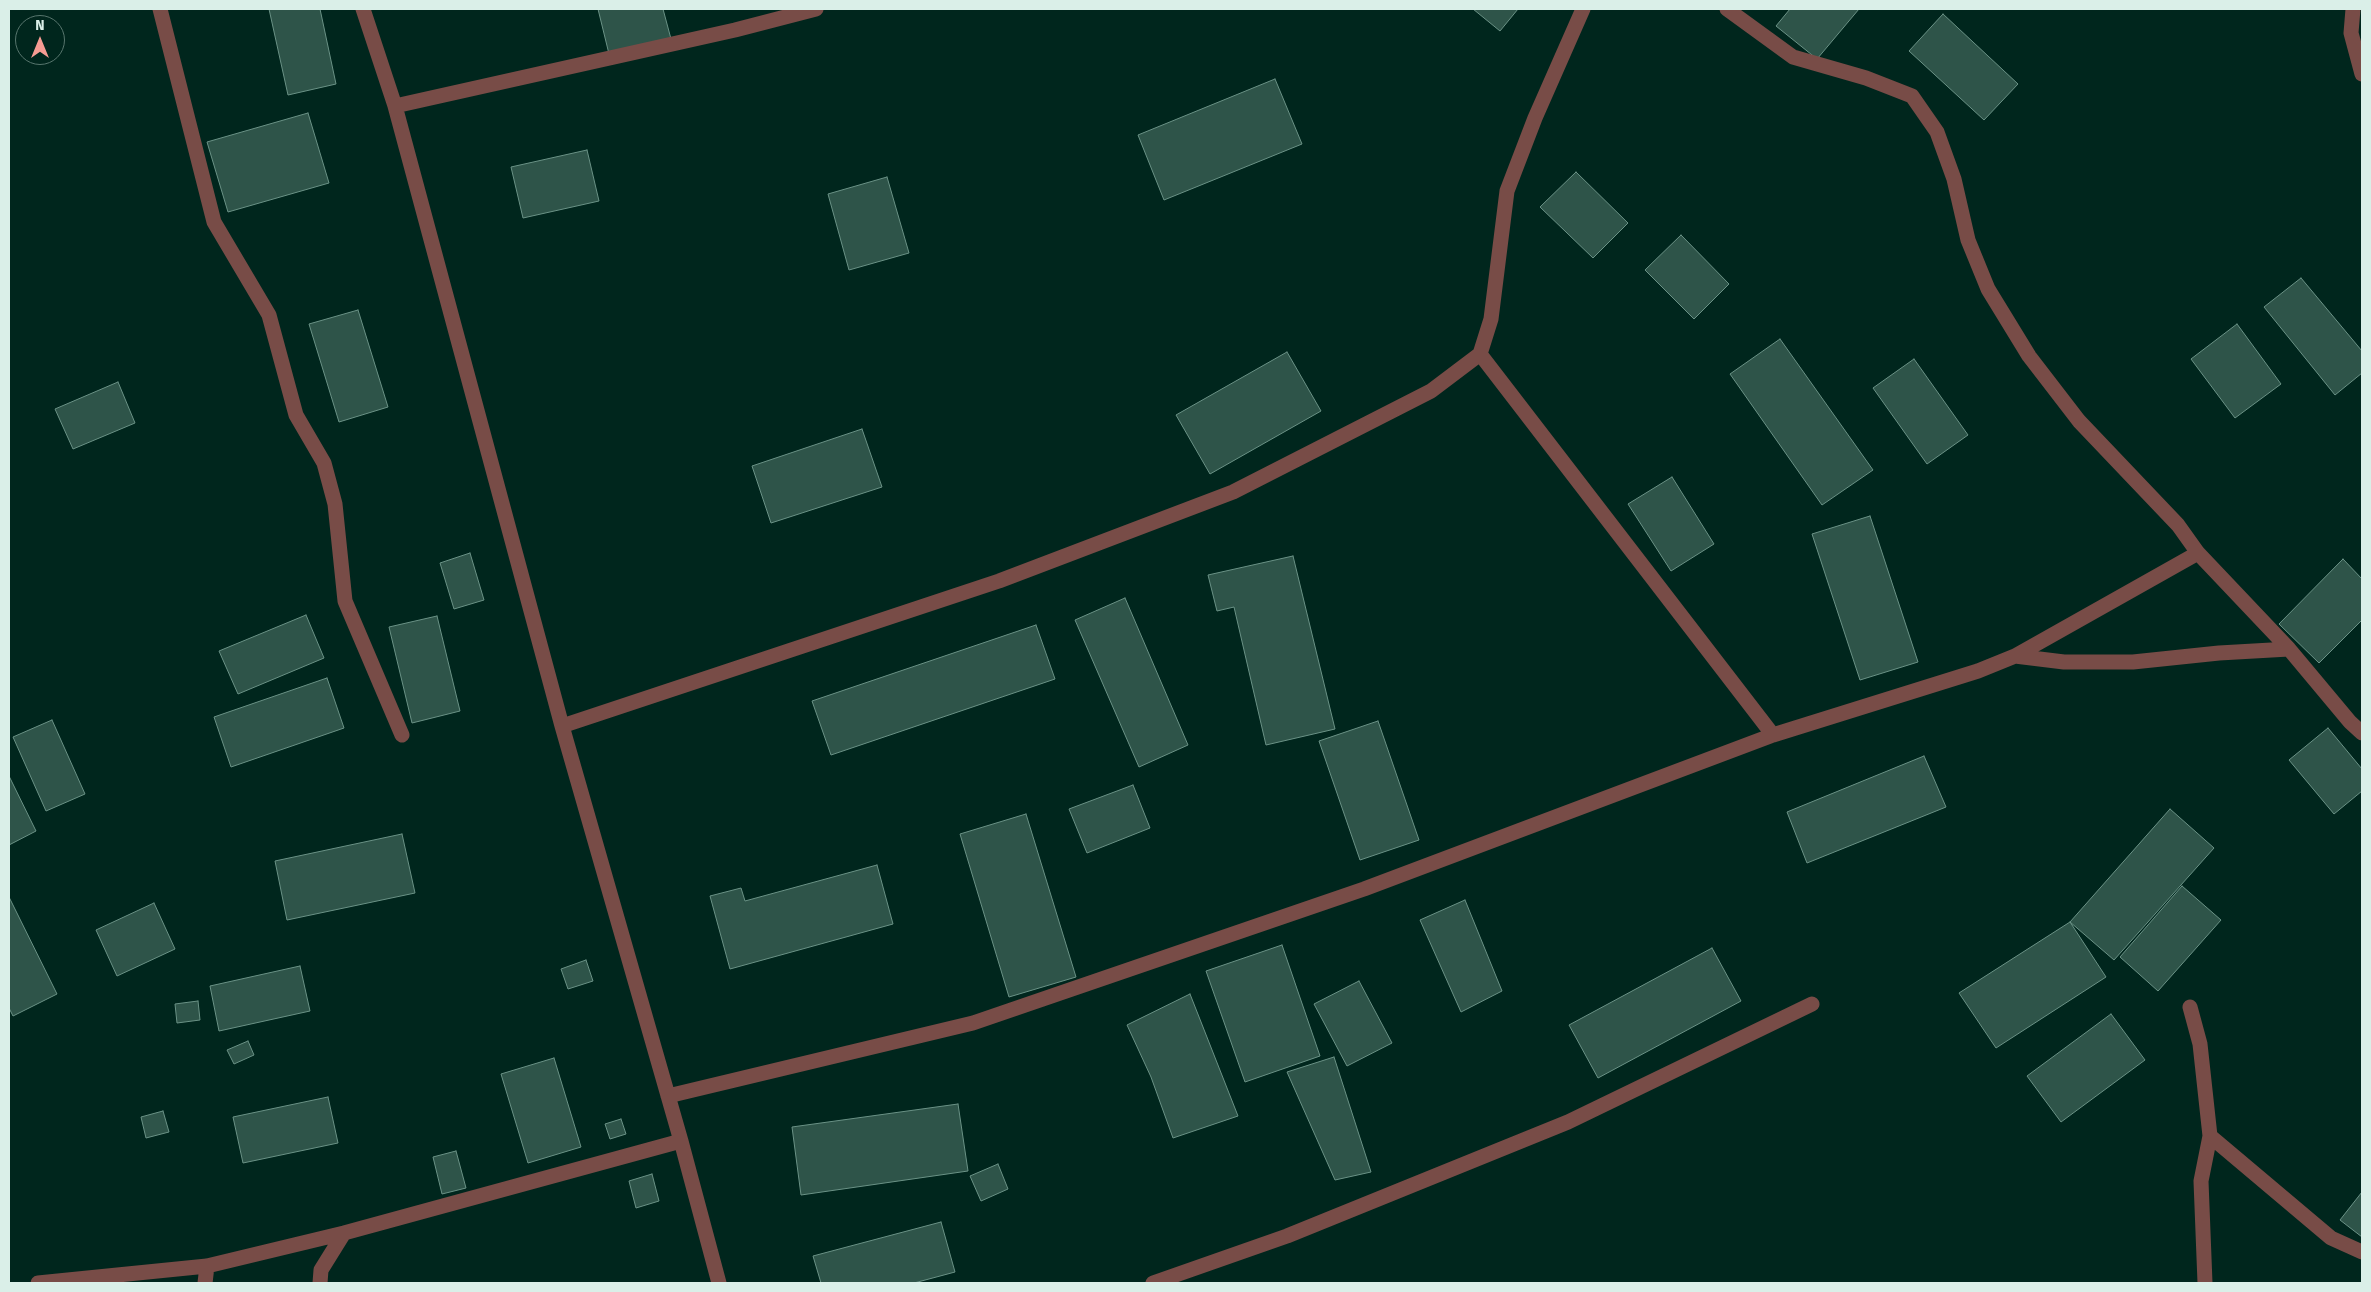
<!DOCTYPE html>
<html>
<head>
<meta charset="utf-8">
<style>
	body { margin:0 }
	#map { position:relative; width:2371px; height:1292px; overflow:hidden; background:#00261d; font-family:"Fira Sans",sans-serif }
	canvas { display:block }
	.frame { position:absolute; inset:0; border:10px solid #daefe8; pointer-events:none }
	.north { position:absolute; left:15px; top:15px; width:50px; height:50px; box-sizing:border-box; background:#00261d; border:1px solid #57766e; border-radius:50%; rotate:0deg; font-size:14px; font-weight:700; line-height:20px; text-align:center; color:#daefe8 }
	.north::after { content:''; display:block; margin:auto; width:18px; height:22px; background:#f59c93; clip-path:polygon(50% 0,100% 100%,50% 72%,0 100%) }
</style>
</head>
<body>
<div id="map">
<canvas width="2371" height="1292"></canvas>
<div class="frame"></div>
<div class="north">N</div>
</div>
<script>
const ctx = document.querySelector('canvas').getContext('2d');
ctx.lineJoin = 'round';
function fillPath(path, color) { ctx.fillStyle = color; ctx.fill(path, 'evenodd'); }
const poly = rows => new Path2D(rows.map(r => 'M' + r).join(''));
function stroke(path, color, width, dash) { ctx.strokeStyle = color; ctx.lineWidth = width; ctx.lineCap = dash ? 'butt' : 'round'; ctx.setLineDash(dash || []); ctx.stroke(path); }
const building = poly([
	[269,9,320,9,336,84,288,95,269,9],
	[598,9,663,9,671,39,609,54,598,9],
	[1473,9,1518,9,1500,31,1473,9],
	[1790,9,1859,9,1817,59,1776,26,1790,9],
	[1943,14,2018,84,1984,120,1909,51,1943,14],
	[1275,79,1302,144,1164,200,1138,135,1275,79],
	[308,113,329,183,228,212,207,142,308,113],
	[587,150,599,201,523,218,511,167,587,150],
	[1576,172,1628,223,1593,258,1540,207,1576,172],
	[887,177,909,253,849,270,828,194,887,177],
	[1681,235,1729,284,1694,319,1645,270,1681,235],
	[2301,278,2362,351,2362,373,2335,395,2264,307,2301,278],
	[358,310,388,407,339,422,309,324,358,310],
	[2237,324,2281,384,2235,418,2191,359,2237,324],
	[1780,339,1873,470,1822,505,1730,374,1780,339],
	[1287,352,1321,411,1210,474,1176,415,1287,352],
	[1914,359,1968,435,1927,464,1873,388,1914,359],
	[118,382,135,423,73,449,55,409,118,382],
	[862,429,882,487,771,523,752,466,862,429],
	[1672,477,1714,544,1671,571,1628,504,1672,477],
	[1870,516,1918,662,1860,680,1812,534,1870,516],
	[470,553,484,600,454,609,440,563,470,553],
	[1293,556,1335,729,1266,745,1234,607,1217,611,1208,575,1293,556],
	[2343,559,2362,579,2362,620,2319,663,2279,624,2343,559],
	[1125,598,1188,745,1139,767,1075,620,1125,598],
	[306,615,324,658,238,694,219,651,306,615],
	[437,616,460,711,412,723,389,627,437,616],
	[1036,625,1055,679,831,755,812,701,1036,625],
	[327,678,344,728,231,767,214,717,327,678],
	[52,720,85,794,46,811,13,737,52,720],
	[1378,721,1419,840,1360,860,1319,741,1378,721],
	[2328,728,2362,769,2362,791,2334,814,2289,760,2328,728],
	[1924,756,1946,807,1807,863,1787,812,1924,756],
	[9,776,36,831,9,845,9,776],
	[1133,785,1150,828,1087,853,1069,809,1133,785],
	[2170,809,2214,848,2114,960,2070,922,2170,809],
	[1026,814,1076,977,1009,997,960,834,1026,814],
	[402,834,415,893,287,920,275,861,402,834],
	[877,865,893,924,730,969,710,896,741,888,745,901,877,865],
	[2182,886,2221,920,2158,991,2120,957,2182,886],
	[9,897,57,994,13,1016,9,1008,9,897],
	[1465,900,1502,991,1461,1012,1420,920,1465,900],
	[154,903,175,949,117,976,96,930,154,903],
	[2070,922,2106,977,1996,1048,1959,993,2070,922],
	[1282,945,1320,1056,1245,1082,1206,971,1282,945],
	[1712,948,1741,1001,1598,1078,1569,1025,1712,948],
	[586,960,593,981,568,989,561,969,586,960],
	[300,966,310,1011,219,1031,210,986,300,966],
	[1359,981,1392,1043,1347,1066,1314,1004,1359,981],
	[1190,994,1238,1116,1173,1138,1151,1077,1127,1025,1190,994],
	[198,1001,200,1020,177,1023,175,1004,198,1001],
	[2111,1014,2145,1060,2061,1122,2027,1076,2111,1014],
	[248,1041,254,1055,234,1064,227,1050,248,1041],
	[1334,1057,1371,1172,1335,1180,1287,1072,1334,1057],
	[554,1058,581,1147,528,1163,501,1074,554,1058],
	[328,1097,338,1143,243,1163,233,1117,328,1097],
	[958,1104,968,1171,801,1195,792,1127,958,1104],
	[163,1111,169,1132,146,1138,141,1117,163,1111],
	[621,1119,626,1134,610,1139,605,1124,621,1119],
	[456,1151,466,1188,442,1194,433,1157,456,1151],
	[998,1164,1008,1189,981,1201,970,1176,998,1164],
	[652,1174,659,1201,636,1208,629,1181,652,1174],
	[2362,1192,2362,1237,2340,1220,2362,1192],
	[941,1222,955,1272,914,1283,821,1283,813,1256,941,1222]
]);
const minor = poly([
	[160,9,214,222,269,315,296,415,324,463,335,504,345,601,402,735],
	[363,9,395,106,562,726,681,1141,719,1283],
	[1727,9,1793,57,1866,78,1912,96,1937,132,1954,179,1968,240,1988,289,2029,356,2079,421,2178,525,2198,553,2289,649],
	[2353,9,2351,33,2362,74],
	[395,106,735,30,816,9],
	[1480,354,1773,735],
	[2015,656,2198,553],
	[562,726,999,581,1233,492,1431,391,1480,354,1491,319,1507,191,1535,118,1583,9],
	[2190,1007,2200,1044,2210,1136,2331,1238,2362,1252],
	[668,1096,973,1023,1364,889,1773,735,1978,671,2015,656,2064,662,2133,662,2219,653,2289,649,2350,722,2362,733],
	[38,1283,207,1266,344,1233,681,1141],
	[205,1283,207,1266],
	[320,1283,321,1270,344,1233],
	[1153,1283,1287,1236,1568,1122,1812,1004],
	[2205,1283,2201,1181,2210,1136]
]);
fillPath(building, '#2e5449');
stroke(building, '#6a9286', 1);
stroke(minor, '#784c47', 15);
</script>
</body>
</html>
